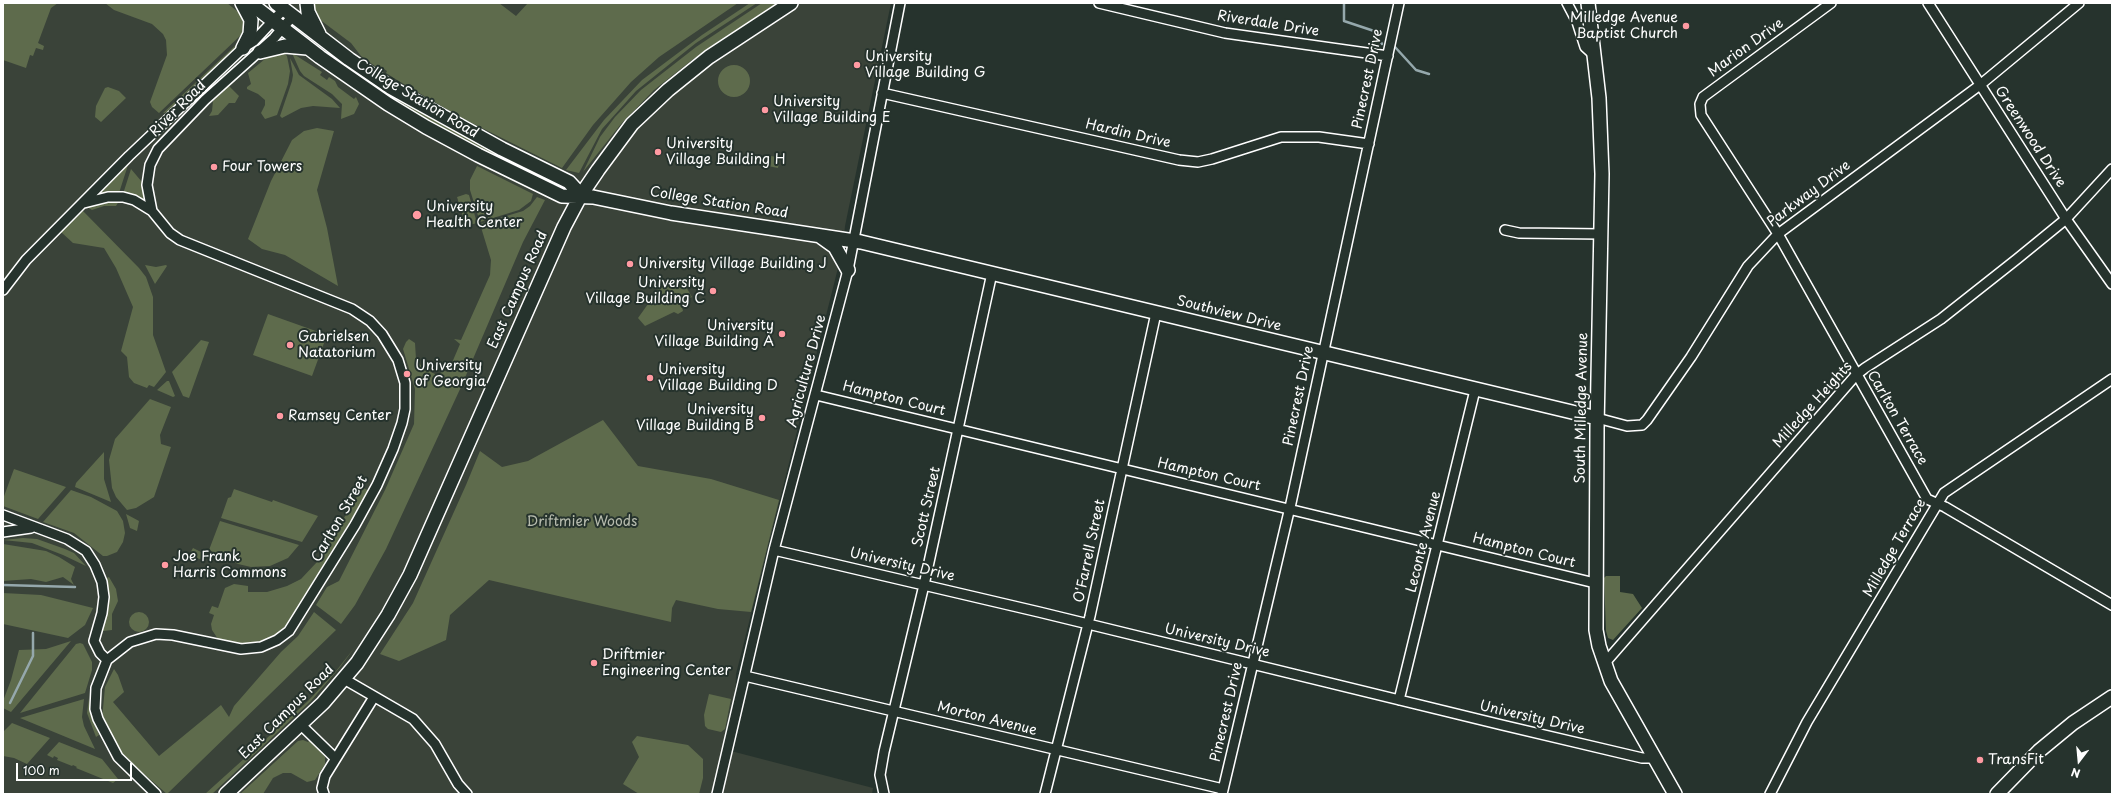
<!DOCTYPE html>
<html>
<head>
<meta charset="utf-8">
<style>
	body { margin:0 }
	#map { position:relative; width:2115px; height:797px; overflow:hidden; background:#26332d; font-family:"Playpen Sans",sans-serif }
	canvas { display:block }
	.frame { position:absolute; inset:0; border:4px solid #fff; pointer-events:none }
	.north { position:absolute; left:2059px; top:741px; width:40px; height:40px; -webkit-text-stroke:3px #26332d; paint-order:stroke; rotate:196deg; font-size:11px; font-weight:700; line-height:16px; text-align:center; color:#fff }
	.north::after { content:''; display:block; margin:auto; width:14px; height:18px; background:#fff; clip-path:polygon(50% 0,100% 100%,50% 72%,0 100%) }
	.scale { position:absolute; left:16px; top:763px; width:116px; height:18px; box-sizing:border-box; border:2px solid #fff; border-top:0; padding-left:5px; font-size:12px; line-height:14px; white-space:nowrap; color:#fff; -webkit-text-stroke:3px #26332d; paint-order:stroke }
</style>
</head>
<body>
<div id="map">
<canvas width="2115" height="797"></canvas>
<div class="frame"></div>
<div class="north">N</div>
<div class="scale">100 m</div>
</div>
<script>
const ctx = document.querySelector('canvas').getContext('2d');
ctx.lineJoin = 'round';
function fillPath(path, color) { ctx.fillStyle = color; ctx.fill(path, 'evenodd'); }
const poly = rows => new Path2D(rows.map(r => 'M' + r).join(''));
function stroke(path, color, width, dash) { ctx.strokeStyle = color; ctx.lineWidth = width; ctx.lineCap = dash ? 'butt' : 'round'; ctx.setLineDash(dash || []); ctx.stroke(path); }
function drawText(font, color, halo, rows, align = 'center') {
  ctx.font = font + ' "Playpen Sans",sans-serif'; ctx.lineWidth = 4; ctx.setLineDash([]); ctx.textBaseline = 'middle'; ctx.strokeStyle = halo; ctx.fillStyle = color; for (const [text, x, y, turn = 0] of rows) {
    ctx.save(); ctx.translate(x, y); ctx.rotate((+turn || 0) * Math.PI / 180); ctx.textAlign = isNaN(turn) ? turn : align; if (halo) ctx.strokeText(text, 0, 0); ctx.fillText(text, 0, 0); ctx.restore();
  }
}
const built = poly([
	[3,3,891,3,845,226,843,248,736,674,734,732,731,751,873,788,872,794,3,794]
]);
const green = poly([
	[3,3,58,3,51,8,38,43,44,46,43,50,36,48,33,56,30,55,26,68,3,60],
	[105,3,227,3,242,15,245,29,242,34,159,113,152,107,150,102,167,55,166,40,163,34,152,24,114,10],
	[314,3,499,3,516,16,528,3,738,3,659,57,631,82,593,125,562,168,460,117,397,80,386,73,387,71,381,67,379,69,361,56,351,43,319,19,314,11],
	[750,3,757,3,696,43,636,91,602,129,579,173,566,170,604,120,642,80,702,35],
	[762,3,777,3,692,60,654,90,621,124,583,172,600,137,615,117,641,90,696,47],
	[242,42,168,112,163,113,238,43],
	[284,53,287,56,290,71,288,84,277,115,265,119,261,113,265,105,265,100,258,94,247,89,247,87,251,84,248,73,271,54],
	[292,53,322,72,320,75,327,80,329,77,335,81,338,87,354,99,356,97,359,104,354,114,341,119,342,104,332,94,304,76,300,71],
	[326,54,345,62,400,99,448,127,550,178,548,181,486,154,391,100],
	[290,58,299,75,332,99,340,108,313,106,301,108,282,118,280,116,292,81,293,75],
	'718 81a16 16 0 1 1 32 0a16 16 0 1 1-32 0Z',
	[229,86,239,96,235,103,229,103,218,115,209,116,212,111,213,101],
	[108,87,119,91,126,98,101,122,95,117,96,106,105,88],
	[317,128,334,131,317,190,327,228,338,286,285,255,262,249,248,239,271,181,292,140,304,131],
	[769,156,780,157,778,168,768,166],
	[128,165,119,193,100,193],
	[477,166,533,194,531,201,519,210,480,222,470,190,470,180],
	[131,169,142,182,144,202,123,194],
	[466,194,469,195,477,223,466,226,457,197],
	[537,197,545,200,523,242,461,387,386,549,355,605,341,624,316,605,327,587,339,581,385,490,414,424,415,389,403,349,406,342,409,339,415,343,416,359,423,368,439,376,442,370,448,372,460,344,454,339,461,340,490,275,491,260,480,224,523,211,530,206],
	[119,201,116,206,104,206,92,210,87,207,101,202],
	[83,211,139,268,146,277,153,297,153,335,166,372,154,387,149,385,147,388,134,383,129,377,127,357,121,351,133,307,116,268,104,248,73,243,61,232],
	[145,265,156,267,166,265,167,266,155,284],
	[682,280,692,297,681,303,683,311,678,314,674,312,645,326,638,318,663,283],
	[268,314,327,335,312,376,253,355],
	[201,340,209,342,189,398,183,396,172,372],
	[167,381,169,381,175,396,173,397,157,390],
	[150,399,171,407,160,435,161,444,171,447,154,497,136,508,127,510,116,497,112,488,109,460,115,439],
	[603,420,638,466,711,479,779,500,751,612,718,609,676,600,672,608,671,622,489,580,450,615,446,640,399,661,380,654,413,603,466,485,480,451,502,467,528,461],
	[104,452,104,479,111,502,75,487,76,483],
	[14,469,66,487,38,519,3,506,3,499],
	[362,487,369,491,287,625,272,638,248,645,218,639,212,630,211,624,214,615,209,613,212,606,218,608,225,588,234,584,248,586,248,592,267,592,287,586,301,579,317,562,358,495,353,491],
	[234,489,272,502,273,500,318,516,302,542,221,518,228,498,231,497],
	[71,490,91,497,117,511,123,521,125,533,123,542,117,552,107,556,103,556,74,533,43,522],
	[126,514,139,521,137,531,130,528],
	[220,521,299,545,288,558,270,566,251,567,238,564,209,550],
	[23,538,37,539,65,549,74,553,86,566,63,555,32,543,3,540],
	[3,544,46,551,59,557,75,567,71,579,74,585,63,577,46,582,31,579,3,581],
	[193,548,205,554,202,560,189,555],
	[1606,576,1620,576,1620,592,1633,594,1642,608,1613,640,1608,638,1606,631,1604,578],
	[109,577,116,589,118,601,112,614,112,630,103,631,101,630,108,604,107,578],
	[3,593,41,595,93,608,85,625,68,638,3,624],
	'129 622a10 10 0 1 1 20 0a10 10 0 1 1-20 0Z',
	[314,612,336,630,167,794,121,754,102,719,105,687,114,669,118,675,124,692,113,702,159,756,221,705,229,717,234,706,281,652,298,636],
	[71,641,11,712,3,708,3,701,11,680,19,650,46,649],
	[80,643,83,644,92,662,92,670,85,693,20,713,76,644],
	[355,647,341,666,311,701,212,794,205,794,308,701,336,671],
	[709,694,731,699,725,729,721,732,708,729,705,726,704,715],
	[89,698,91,715,99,735,96,737,87,713],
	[84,699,82,717,84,726,95,749,20,718],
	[12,723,50,738,27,764,14,758,3,756,3,732],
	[637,736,688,745,703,759,703,778,699,794,639,794,623,784,639,757,632,742],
	[303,740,308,742,310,740,325,757,325,764,315,780,307,782,291,773,283,773,273,778,263,794,240,794,298,741],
	[59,742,102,759,118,779,113,783,76,768,77,767,73,765,72,766,57,760,58,758,54,756,53,758,47,755]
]);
const stream = poly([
	[1344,3,1344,21,1374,31,1382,44],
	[1395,47,1416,70,1429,74],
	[3,585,75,587],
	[10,703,33,656,33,633]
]);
const street = poly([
	[1099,3,1225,33,1388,56],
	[1567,3,1577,22,1585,47,1595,56],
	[1831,3,1703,97,1700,104,1701,115,1778,234,1927,499,1945,507,2112,605],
	[1928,3,2066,219,2112,284],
	[882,93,1179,160,1198,162,1212,159,1281,137,1319,137,1369,144],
	[84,203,108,197,123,197,134,200,152,211,170,233,180,240,352,309,370,321,382,334,398,360,405,383,405,409,402,423,393,449,377,485,355,525,289,631,277,640,261,647,241,649,173,635,156,634,130,642,107,660,96,688,95,709,98,719,118,757,156,794],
	[152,211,147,185,150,165,158,149,205,100,274,38,292,17],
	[1505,230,1519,233,1602,234],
	[3,290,26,260,129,156,243,48,254,41,284,9],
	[816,395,1595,583],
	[1597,418,1627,426,1642,425,1647,420,1691,357,1748,266,1778,234,1980,85,2079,3],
	[3,515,67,539,86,551,95,565,102,582,104,597,102,613,94,641,100,653,107,660],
	[3,532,31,528],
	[774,550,1039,612,1502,725,1642,758,1653,758],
	[1604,664,1856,375,1865,368,1941,319,2017,259,2066,219,2112,169],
	[745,676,1223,789],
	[344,679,413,719,435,744,458,784,467,794],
	[1399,700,1475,390],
	[301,725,335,758],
	[324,794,322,788,325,776,374,697],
	[717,794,774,550,848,270,900,3],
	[884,794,880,775,884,752,924,585,992,273],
	[1045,794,1090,616,1156,313],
	[1222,794,1291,503,1399,3],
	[1770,794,1807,722,1944,493,2112,379]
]);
const secondary = poly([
	[242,3,251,20,250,34,243,48],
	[250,3,320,57,388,104,426,127,478,155,562,196,593,197,671,213,861,242,1597,418],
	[276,3,349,59,390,87,502,149,569,182,581,195],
	[307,3,308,12,319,34],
	[1588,3,1599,98,1602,174,1597,428,1596,630,1599,646,1611,681,1675,794],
	[260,52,285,46,307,48],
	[821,237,835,247,848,270],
	[226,794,323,703,357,663,388,615,410,575,564,227,581,195,598,170,632,124,668,90,709,57,791,3],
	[1997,794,2039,751,2073,723,2112,697]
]);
const markers = [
	[1686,26,4,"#ff9aa2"],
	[857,65,4,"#ff9aa2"],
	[765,110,4,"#ff9aa2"],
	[658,152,4,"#ff9aa2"],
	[214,167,4,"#ff9aa2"],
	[417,215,5,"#ff9aa2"],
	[630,264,4,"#ff9aa2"],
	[713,291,4,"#ff9aa2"],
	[782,334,4,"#ff9aa2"],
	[290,345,4,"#ff9aa2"],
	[407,374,4,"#ff9aa2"],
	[650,378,4,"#ff9aa2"],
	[280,416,4,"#ff9aa2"],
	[762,418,4,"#ff9aa2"],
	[165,565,4,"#ff9aa2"],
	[594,663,4,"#ff9aa2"],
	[1980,760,4,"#ff9aa2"]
];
const poiNames = [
	["Milledge Avenue",1678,18,"right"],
	["Baptist Church",1678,34,"right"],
	["University",865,57],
	["Village Building G",865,73],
	["University",773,102],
	["Village Building E",773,118],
	["University",666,144],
	["Village Building H",666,160],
	["Four Towers",222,167],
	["University",426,207],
	["Health Center",426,223],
	["University Village Building J",638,264],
	["University",705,283,"right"],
	["Village Building C",705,299,"right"],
	["University",774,326,"right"],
	["Village Building A",774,342,"right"],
	["Gabrielsen",298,337],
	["Natatorium",298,353],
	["University",415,366],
	["of Georgia",415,382],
	["University",658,370],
	["Village Building D",658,386],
	["University",754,410,"right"],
	["Village Building B",754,426,"right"],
	["Ramsey Center",288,416],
	["Joe Frank",173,557],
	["Harris Commons",173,573],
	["Driftmier",602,655],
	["Engineering Center",602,671],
	["TransFit",1988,760]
];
const streetNames = [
	["Riverdale Drive",1268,24,9],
	["Marion Drive",1746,48,-36],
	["Pinecrest Drive",1368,79,-78],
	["College Station Road",417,99,31],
	["River Road",178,109,-45],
	["Hardin Drive",1128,134,13],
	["Greenwood Drive",2030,137,57],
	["Parkway Drive",1809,194,-37],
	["College Station Road",719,203,9],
	["East Campus Road",518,290,-66],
	["Southview Drive",1229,314,14],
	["Agriculture Drive",807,371,-75],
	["Pinecrest Drive",1299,396,-78],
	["Hampton Court",894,399,14],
	["Milledge Heights",1813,405,-48],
	["South Milledge Avenue",1582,408,-89],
	["Carlton Terrace",1897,418,60],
	["Hampton Court",1209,475,13],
	["Scott Street",927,507,-77],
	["Carlton Street",340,519,-60],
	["Leconte Avenue",1424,542,-76],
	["Milledge Terrace",1895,548,-60],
	["O'Farrell Street",1090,551,-78],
	["Hampton Court",1524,551,14],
	["University Drive",902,565,13],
	["University Drive",1217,641,13],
	["East Campus Road",287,712,-45],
	["Pinecrest Drive",1227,712,-77],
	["University Drive",1532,718,13],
	["Morton Avenue",987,719,14]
];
const parkNames = [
	["Driftmier Woods",582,522]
];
fillPath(built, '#3a4339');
fillPath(green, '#5e6b4c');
stroke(stream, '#95a8ac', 2.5);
stroke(street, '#fff', 12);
stroke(secondary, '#fff', 16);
stroke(street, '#26332d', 9);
stroke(secondary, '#26332d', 13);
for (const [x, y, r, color] of markers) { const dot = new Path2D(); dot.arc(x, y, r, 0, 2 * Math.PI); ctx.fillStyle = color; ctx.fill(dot); stroke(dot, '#26332d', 1.5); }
drawText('14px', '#fff', '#26332d', poiNames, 'left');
drawText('14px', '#fff', '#26332d', streetNames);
drawText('14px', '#b7bcae', '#26332d', parkNames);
</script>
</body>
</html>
